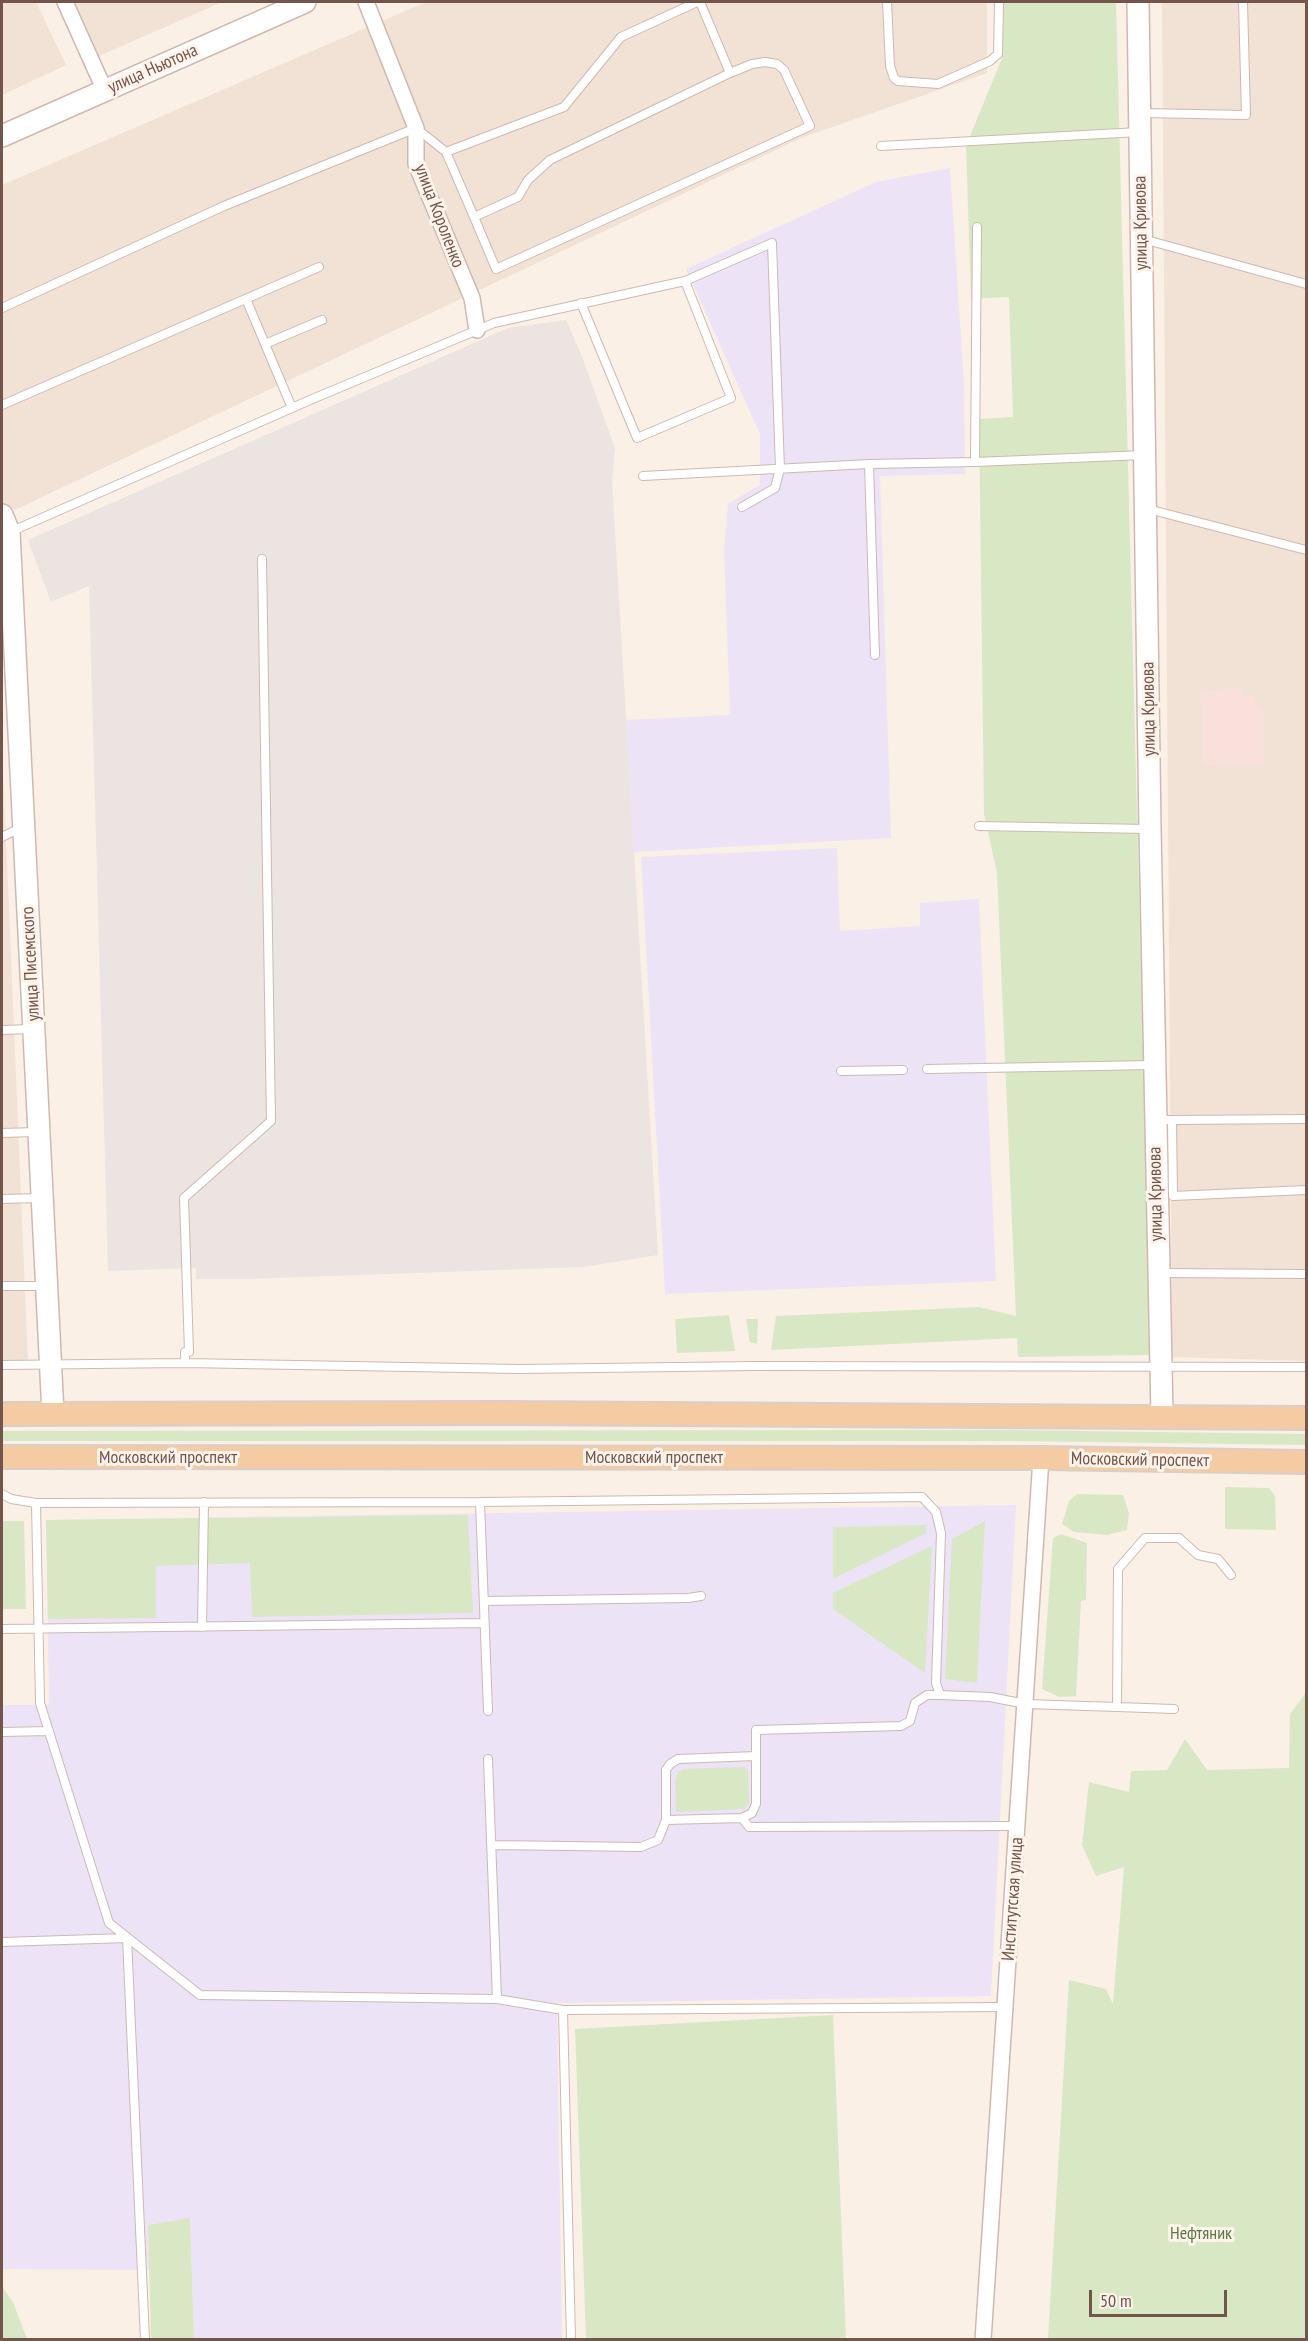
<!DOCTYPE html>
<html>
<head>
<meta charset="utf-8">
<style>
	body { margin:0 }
	#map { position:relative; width:1308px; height:2341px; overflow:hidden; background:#fbf0e6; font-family:"PT Sans Narrow",sans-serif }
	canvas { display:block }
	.frame { position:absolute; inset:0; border:3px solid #73554c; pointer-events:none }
	.scale { position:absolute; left:1089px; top:2290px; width:138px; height:27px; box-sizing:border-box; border:3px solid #73554c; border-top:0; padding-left:8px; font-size:18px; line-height:21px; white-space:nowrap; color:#73554c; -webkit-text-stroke:4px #fef4ec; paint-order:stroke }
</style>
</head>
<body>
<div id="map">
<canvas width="1308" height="2341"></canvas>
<div class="frame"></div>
<div class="scale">50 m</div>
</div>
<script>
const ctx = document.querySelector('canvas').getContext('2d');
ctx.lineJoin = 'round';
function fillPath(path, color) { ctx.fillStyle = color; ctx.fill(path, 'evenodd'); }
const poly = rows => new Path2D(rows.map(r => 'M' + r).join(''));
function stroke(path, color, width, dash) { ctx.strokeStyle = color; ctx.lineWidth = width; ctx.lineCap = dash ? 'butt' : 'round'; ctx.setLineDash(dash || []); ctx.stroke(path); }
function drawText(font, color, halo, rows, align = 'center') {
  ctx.font = font + ' "PT Sans Narrow",sans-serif'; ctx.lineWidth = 6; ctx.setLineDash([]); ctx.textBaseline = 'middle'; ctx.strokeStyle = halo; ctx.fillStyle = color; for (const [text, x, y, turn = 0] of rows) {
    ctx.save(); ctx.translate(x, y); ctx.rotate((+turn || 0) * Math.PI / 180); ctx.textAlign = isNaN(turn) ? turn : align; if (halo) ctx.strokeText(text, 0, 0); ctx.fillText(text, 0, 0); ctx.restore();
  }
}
const residential = poly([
	[2,2,36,2,66,65,2,95],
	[71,2,222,2,97,57],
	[426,2,987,2,987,73,801,138,2,516,2,185],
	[1162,2,1306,2,1306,1361,1172,1357],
	[2,743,28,1362,2,1361]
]);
const commercial = poly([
	[1242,688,1243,696,1253,696,1256,703,1263,708,1265,765,1203,766,1203,710,1198,691]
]);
const industrial = poly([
	[566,320,581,354,615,448,612,481,658,1255,583,1267,246,1279,196,1279,196,1268,108,1271,89,586,51,602,28,540,508,328]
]);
const education = poly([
	[950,168,964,384,965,474,880,476,891,838,634,852,626,720,730,715,724,550,728,504,760,485,760,434,686,269,876,182],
	[837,848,840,931,920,926,920,903,979,899,996,1281,665,1294,641,857],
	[1016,1505,991,1996,557,2003,562,2339,194,2339,190,2219,148,2225,149,2270,2,2269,2,1705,49,1705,46,1520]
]);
const green = poly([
	[1002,2,1116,2,1151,1355,1018,1357,1017,1338,771,1350,776,1316,979,1307,1016,1316,997,873,984,814,979,419,1013,417,1009,297,971,299,966,146,1002,58],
	[729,1315,735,1351,677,1353,675,1319],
	[746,1319,758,1319,757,1344,750,1342],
	[1003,1430,1306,1434,1306,1445,1016,1441,2,1441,2,1431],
	[1225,1487,1269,1488,1275,1496,1276,1530,1225,1529],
	[1077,1494,1123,1495,1129,1513,1127,1530,1107,1535,1074,1532,1062,1524,1069,1501],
	[468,1515,473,1613,252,1617,250,1563,156,1566,156,1618,48,1619,46,1520],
	[2,1521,24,1521,26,1609,2,1609],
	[985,1521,977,1683,945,1679,952,1539],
	[927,1525,926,1533,833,1579,833,1527],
	[1061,1534,1087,1543,1086,1600,1081,1601,1076,1696,1059,1697,1042,1689,1053,1538],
	[932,1546,925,1673,833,1609,833,1593],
	[1306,1639,1306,2339,1048,2339,1069,1980,1106,1989,1113,2004,1124,1867,1096,1876,1082,1845,1089,1782,1129,1792,1131,1771,1167,1770,1185,1739,1207,1770,1289,1768,1290,1714,1305,1694],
	[743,1767,748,1770,749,1803,744,1809,676,1812,675,1781,678,1772,684,1769],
	[833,2015,846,2339,586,2339,575,2029],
	[190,2218,194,2339,151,2339,148,2225],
	[2,2286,13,2302,27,2339,2,2339]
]);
const lane = poly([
	[700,2,730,73],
	[887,2,890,66,894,78,898,81,938,84,990,61,998,54,999,2],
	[765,62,777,64,784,70,810,126,496,269,474,217,518,197,528,180,550,160,730,73,752,64,765,62],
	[1142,113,1246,115,1243,2],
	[881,146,1139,132],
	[446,152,474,217],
	[1143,239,1306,284],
	[246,299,292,408,295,407],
	[581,303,637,438,731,398,685,281],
	[2,308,224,206,416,128,446,152,564,107,621,37,697,2],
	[265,344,322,320],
	[2,405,319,267],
	[975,462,977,227],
	[869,464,875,655],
	[643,476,869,464,975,462,1144,455],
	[1148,509,1306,550],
	[10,532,310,400,494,323,685,281,772,243,780,469,775,488,742,507],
	[979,826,1148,829],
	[2,837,22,827],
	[2,1030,32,1029],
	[927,1069,1153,1065],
	[841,1071,903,1070],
	[1157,1120,1172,1120,1173,1196,1306,1190],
	[1172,1120,1306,1119],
	[2,1133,36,1132],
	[2,1199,41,1198],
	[1161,1273,1306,1274],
	[2,1286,45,1286],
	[185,1363,185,1352,189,1352,184,1198,271,1121,262,559],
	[2,1365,185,1363,519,1369,755,1366,1306,1367],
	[2,1494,11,1499,36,1503,480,1502,922,1497,936,1512,941,1533,936,1683,940,1695,990,1697,1026,1704,1117,1707,1118,1569,1145,1538,1179,1538,1198,1555,1218,1559,1231,1575],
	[480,1502,488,1711],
	[36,1503,40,1703,109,1923,200,1995,497,1999,563,2010,1005,2007],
	[484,1601,688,1598,701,1596],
	[202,1627,204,1502],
	[2,1629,484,1623],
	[1117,1707,1174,1709],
	[2,1732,49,1731],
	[488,1759,497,1999],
	[742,1818,749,1827,1018,1826],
	[666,1820,666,1770,670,1764,678,1759,756,1756],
	[492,1845,641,1847,658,1840,666,1820,742,1818,752,1813,756,1804,756,1730,901,1726,910,1721,915,1703,927,1695,940,1695],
	[2,1942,127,1938,145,2340],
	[563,2010,571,2340]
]);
const street = poly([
	[65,2,105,91],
	[366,2,416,128,416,164,472,298,477,330],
	[983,2340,1041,1458]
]);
const secondary = poly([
	[1138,2,1150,829,1162,1416],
	[2,136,305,2],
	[2,515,9,532,53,1414]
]);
const primary = poly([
	[2,1414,504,1413,1306,1418],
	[2,1457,1041,1458,1306,1462]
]);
const streetNames = [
	["улица Ньютона",153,69,-24],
	["улица Короленко",439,216,69],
	["улица Кривова",1141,223,-91],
	["улица Кривова",1149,709,-91],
	["улица Писемского",31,964,-93],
	["улица Кривова",1156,1194,-91],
	["Московский проспект",168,1458],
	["Московский проспект",654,1458],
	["Московский проспект",1140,1460,1],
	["Институтская улица",1013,1899,-86]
];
const parkNames = [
	["Нефтяник",1201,2234]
];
fillPath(residential, '#f2e1d5');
fillPath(commercial, '#fae0db');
fillPath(industrial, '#ebe4e0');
fillPath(education, '#ede3f7');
fillPath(green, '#d8e8c5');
stroke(lane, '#ceb9b0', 10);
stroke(street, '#ceb9b0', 18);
stroke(secondary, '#d1b8ae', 24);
stroke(primary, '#d8cfcd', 26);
stroke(lane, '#fff', 8);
stroke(street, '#fff', 15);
stroke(secondary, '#fff', 21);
stroke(primary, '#f5cba3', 22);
drawText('18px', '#73554c', '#fef4ec', streetNames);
drawText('18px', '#5b7845', '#fef4ec', parkNames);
</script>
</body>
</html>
